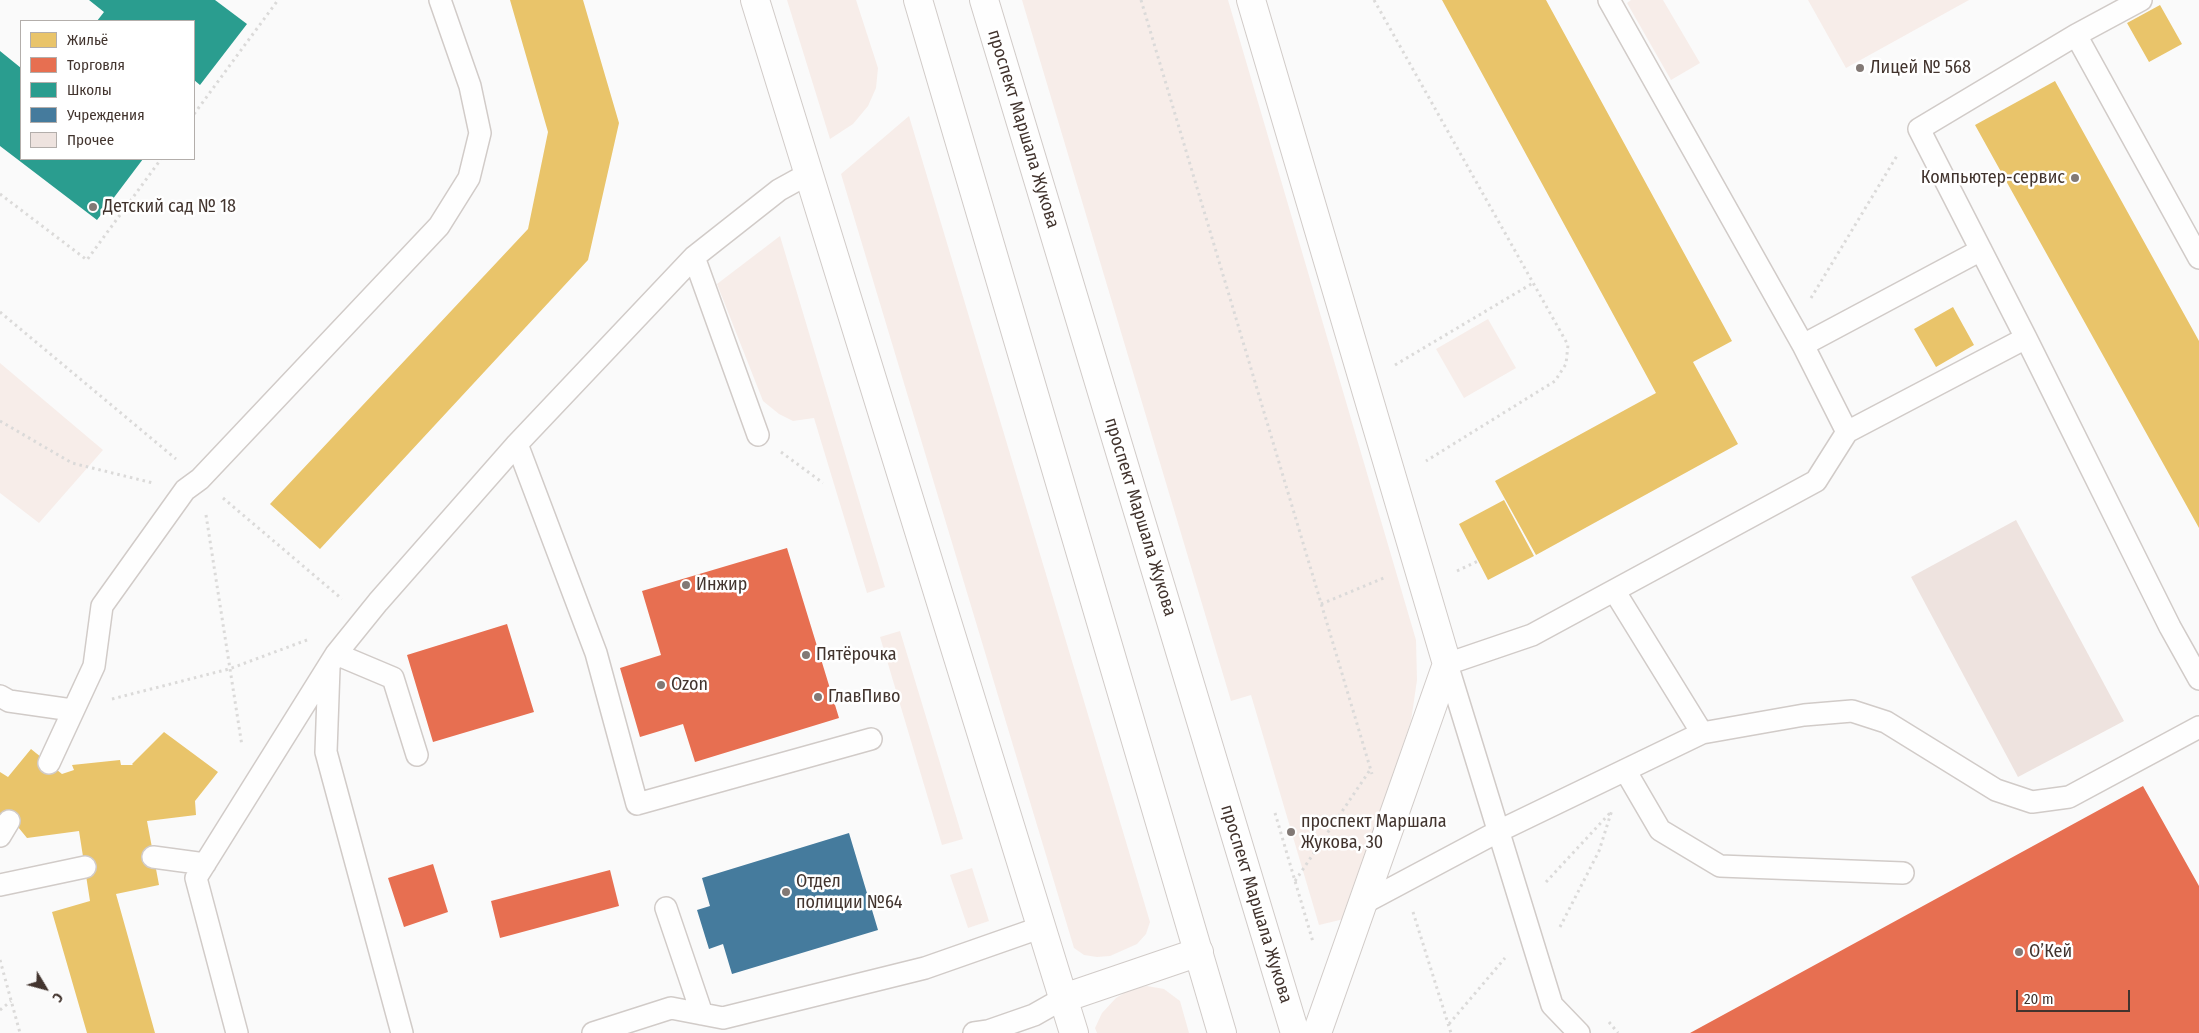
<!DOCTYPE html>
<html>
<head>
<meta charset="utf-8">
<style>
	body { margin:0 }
	#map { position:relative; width:2199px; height:1033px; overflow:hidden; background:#fafafa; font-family:"Fira Sans Condensed",sans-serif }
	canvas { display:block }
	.legend { position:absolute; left:20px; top:20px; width:175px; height:140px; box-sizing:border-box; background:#fff; border:1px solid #b3aeab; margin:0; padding:6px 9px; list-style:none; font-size:15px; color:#42342e }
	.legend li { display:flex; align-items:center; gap:10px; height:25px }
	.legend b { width:25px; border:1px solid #b3aeab }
	.north { position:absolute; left:20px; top:963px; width:50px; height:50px; -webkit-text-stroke:4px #fff; paint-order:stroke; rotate:127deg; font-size:14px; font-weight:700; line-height:20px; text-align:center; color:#42342e }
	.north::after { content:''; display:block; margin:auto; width:18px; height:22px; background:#42342e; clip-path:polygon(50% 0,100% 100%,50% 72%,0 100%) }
	.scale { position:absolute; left:2016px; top:990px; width:114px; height:22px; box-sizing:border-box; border:2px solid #42342e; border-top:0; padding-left:6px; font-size:15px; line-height:18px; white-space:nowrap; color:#42342e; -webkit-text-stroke:4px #fff; paint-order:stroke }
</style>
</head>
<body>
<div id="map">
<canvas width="2199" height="1033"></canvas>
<ul class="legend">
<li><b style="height:14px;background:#e9c46a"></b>Жильё</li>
<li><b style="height:14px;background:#e76f51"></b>Торговля</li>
<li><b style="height:14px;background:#2a9d8f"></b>Школы</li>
<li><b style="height:14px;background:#457b9d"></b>Учреждения</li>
<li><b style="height:14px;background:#eee3df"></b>Прочее</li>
</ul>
<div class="north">С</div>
<div class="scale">20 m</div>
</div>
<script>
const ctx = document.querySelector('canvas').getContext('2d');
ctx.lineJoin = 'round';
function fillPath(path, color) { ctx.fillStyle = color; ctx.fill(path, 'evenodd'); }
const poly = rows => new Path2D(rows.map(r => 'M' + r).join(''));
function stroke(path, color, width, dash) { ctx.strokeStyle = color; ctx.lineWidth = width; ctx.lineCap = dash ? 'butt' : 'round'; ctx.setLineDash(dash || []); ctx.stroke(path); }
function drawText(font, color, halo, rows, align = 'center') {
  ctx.font = font + ' "Fira Sans Condensed",sans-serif'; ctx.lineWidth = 5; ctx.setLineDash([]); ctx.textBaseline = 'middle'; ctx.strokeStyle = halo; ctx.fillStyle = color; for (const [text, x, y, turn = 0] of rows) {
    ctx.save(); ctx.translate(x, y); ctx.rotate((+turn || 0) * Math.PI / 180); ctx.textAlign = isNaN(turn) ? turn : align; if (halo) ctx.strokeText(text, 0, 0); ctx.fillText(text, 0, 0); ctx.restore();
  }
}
const green = poly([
	[787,0,856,0,878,68,876,88,868,106,853,124,830,139],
	[1022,0,1228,0,1416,640,1417,680,1411,721,1344,919,1319,925,1251,695,1231,701],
	[1631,0,1663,0,1700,63,1671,80,1627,3],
	[1808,0,1969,0,1846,68],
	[909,116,1150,922,1146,934,1137,944,1110,956,1097,957,1084,955,1074,948,841,174],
	[780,236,885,587,867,593,814,418,793,421,779,414,763,401,717,284],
	[1488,319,1516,368,1464,398,1436,349],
	[0,363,103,450,39,523,0,493],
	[900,631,963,839,942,845,880,637],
	[972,868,989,921,968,928,950,875],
	[1147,986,1164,989,1180,1001,1189,1033,1097,1033,1095,1028,1102,1013,1116,998,1131,989]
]);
const homes = poly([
	[510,0,583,0,619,123,588,260,320,549,270,504,528,229,548,132],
	[1442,0,1546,0,1732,341,1693,362,1738,444,1536,555,1495,481,1656,393],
	[2160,5,2182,44,2149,62,2127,23],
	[2055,81,2199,341,2199,528,1975,125],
	[1953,307,1974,345,1936,367,1914,329],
	[1504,500,1534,556,1488,580,1459,524],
	[164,732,218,772,195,801,196,815,147,821,159,885,116,894,155,1033,87,1033,52,912,90,901,79,831,27,838,18,827,0,814,0,772,8,777,31,749,62,774,74,770,72,765,120,760,121,765,133,765,132,764]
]);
const shops = poly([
	[787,548,839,718,695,762,683,724,640,737,620,668,661,655,642,591],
	[507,624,534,712,433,742,407,655],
	[2143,786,2199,886,2199,1033,1690,1033],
	[433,864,448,912,404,927,388,878],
	[610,870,619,906,500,938,491,901]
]);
const schools = poly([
	[89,0,215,0,247,24,200,85,194,80,194,21,97,21,104,12],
	[0,51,21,68,21,159,143,159,97,220,0,146]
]);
const public = poly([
	[849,833,878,930,732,974,723,944,709,949,697,910,710,906,702,878]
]);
const building = poly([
	[2016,520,2124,721,2018,777,1911,577]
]);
const path = poly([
	[1141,0,1372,774],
	[1374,0,1568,345,1566,364,1555,381,1426,461],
	[194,114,278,0],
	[0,194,87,260,161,159],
	[1811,298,1898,154],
	[0,312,176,459],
	[1395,365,1533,283],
	[0,421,72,463,153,483],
	[781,452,823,483],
	[223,498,342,599],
	[206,515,242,746],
	[1457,571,1478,561],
	[1321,604,1386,577],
	[112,699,229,669,307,640],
	[1275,813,1313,942],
	[1295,881,1370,770],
	[1546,882,1610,813],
	[1413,912,1451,1033],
	[1560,927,1599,851,1612,810],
	[0,960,20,1033],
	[0,1010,11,1001],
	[1609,1022,1618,1033],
	[1449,1024,1505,958]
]);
const lane = poly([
	[1609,0,1803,345,1847,432],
	[2141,0,2076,35,1919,129,2026,338,2170,627,2199,679],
	[2076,35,2199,258],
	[694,257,758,435],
	[1803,345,1981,250],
	[517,444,596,653,637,804,871,739],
	[1615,592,1702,733,1804,715,1852,711,1886,722,1996,790,2032,802,2069,797,2199,727],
	[336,654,393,678,417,755],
	[329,668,326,752,402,1033],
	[0,696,9,701,72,710],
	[49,763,94,666,102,606,185,490,200,479,439,226,469,178,480,133,470,86,440,0],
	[1625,770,1660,830,1720,866,1903,873],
	[0,836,9,821],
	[153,857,205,864],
	[0,885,85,867],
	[1362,904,1499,831,1702,733],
	[666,908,702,1014],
	[237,1033,196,878,336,654,378,602,517,444,694,257,779,190,808,174],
	[593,1033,671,1008,723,1018,925,968,1042,927],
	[974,1033,988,1031,1034,1015,1064,998],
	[1579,1033,1552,1005,1447,664,1532,635,1816,481,1847,432,2026,338]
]);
const street = poly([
	[755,0,1074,1033],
	[1251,0,1447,664,1317,1033],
	[1064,998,1199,952]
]);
const secondary = poly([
	[918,0,1222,1033],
	[984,0,1295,1033]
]);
const markers = [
	[1860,68,5,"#827975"],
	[2075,178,5,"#827975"],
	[93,207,5,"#827975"],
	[686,585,5,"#827975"],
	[806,655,5,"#827975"],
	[661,685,5,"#827975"],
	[818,697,5,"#827975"],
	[1291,832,5,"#827975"],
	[786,892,5,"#827975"],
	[2019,952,5,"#827975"]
];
const poiNames = [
	["Лицей № 568",1870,68],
	["Компьютер-сервис",2065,178,"right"],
	["Детский сад № 18",103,207],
	["Инжир",696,585],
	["Пятёрочка",816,655],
	["Ozon",671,685],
	["ГлавПиво",828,697],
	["проспект Маршала",1301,822],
	["Жукова, 30",1301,843],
	["Отдел",796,882],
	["полиции №64",796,903],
	["О’Кей",2029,952]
];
const streetNames = [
	["проспект Маршала Жукова",1023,129,73],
	["проспект Маршала Жукова",1140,517,73],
	["проспект Маршала Жукова",1256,904,73]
];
fillPath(green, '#f7ede9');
fillPath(homes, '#e9c46a');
fillPath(shops, '#e76f51');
fillPath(schools, '#2a9d8f');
fillPath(public, '#457b9d');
fillPath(building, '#eee3df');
stroke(lane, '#d1cbc8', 24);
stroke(street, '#d1cbc8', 30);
stroke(secondary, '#d1cbc8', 30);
stroke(path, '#dbdad9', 3, [2.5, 4]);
stroke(lane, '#fefefe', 21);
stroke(street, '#fefefe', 28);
stroke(secondary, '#fefefe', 28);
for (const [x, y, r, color] of markers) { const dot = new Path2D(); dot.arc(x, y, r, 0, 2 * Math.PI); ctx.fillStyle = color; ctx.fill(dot); stroke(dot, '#fff', 2); }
drawText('18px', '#42342e', '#fff', poiNames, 'left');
drawText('18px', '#42342e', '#fff', streetNames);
</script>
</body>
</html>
